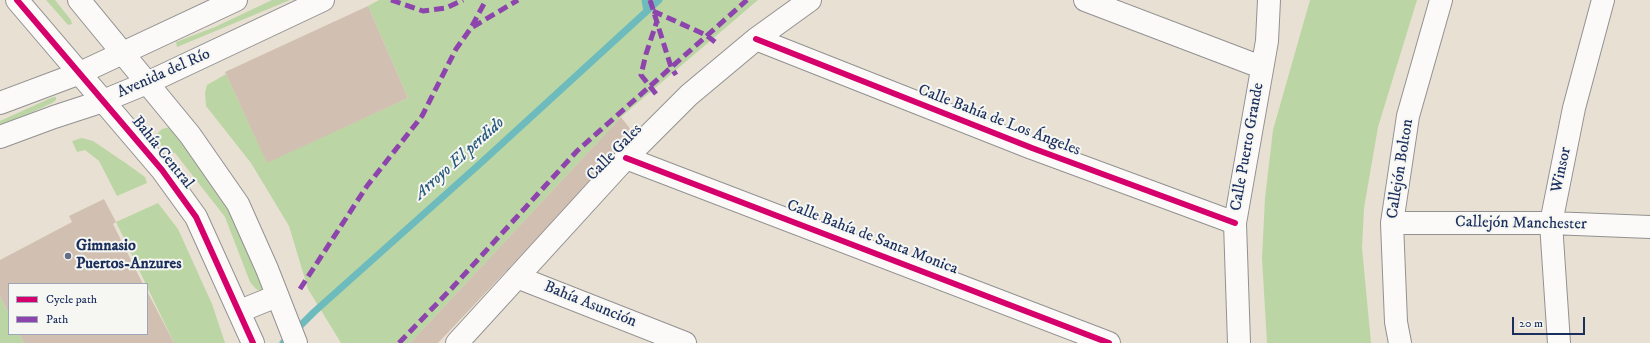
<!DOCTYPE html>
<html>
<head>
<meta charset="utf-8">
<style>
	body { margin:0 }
	#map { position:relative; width:1650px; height:343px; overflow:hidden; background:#e8e0d2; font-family:"IM FELL DW Pica",serif }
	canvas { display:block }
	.legend { position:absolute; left:8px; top:283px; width:140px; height:52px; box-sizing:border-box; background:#f6f6f2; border:1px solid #9ea6b7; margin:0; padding:5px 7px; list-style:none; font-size:12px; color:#1b2f5e }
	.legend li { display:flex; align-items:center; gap:8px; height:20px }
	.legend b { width:20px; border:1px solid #9ea6b7 }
	.scale { position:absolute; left:1512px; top:317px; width:73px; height:18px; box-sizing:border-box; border:2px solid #1b2f5e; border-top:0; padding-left:5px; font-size:12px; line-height:14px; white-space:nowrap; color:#1b2f5e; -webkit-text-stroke:3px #f6f6f2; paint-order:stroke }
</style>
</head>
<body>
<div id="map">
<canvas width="1650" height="343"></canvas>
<ul class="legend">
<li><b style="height:5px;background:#d6006c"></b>Cycle path</li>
<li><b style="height:5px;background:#8e44ad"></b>Path</li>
</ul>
<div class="scale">20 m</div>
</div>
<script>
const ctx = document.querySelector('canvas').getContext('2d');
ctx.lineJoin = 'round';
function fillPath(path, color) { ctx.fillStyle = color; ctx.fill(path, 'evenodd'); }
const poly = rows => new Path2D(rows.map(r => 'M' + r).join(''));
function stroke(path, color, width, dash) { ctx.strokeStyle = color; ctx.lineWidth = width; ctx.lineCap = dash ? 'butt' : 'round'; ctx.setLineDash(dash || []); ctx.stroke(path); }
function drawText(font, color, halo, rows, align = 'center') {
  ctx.font = font + ' "IM FELL DW Pica",serif'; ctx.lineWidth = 4; ctx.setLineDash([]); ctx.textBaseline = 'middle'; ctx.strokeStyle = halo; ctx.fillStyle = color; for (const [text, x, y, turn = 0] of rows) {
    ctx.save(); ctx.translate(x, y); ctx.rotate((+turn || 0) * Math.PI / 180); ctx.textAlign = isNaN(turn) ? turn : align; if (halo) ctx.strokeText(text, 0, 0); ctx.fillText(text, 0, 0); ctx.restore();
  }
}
const green = poly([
	[46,0,55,0,71,20,72,24,68,25],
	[272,0,290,0,177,47,176,42,215,27],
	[379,0,758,0,621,117,410,343,341,343,308,289,289,226,251,163,206,106,205,93,207,85,226,74,267,162,408,98,368,6],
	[1310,0,1417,0,1378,127,1364,208,1362,248,1371,343,1267,343,1262,258,1265,198,1273,130],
	[53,97,56,97,56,100,52,103,0,127,0,121],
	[170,127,182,136,183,145,234,212,263,285,261,291,256,289,250,282,225,217,175,153,167,152,159,143,157,134,162,129],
	[82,138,93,141,127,164,145,177,147,183,117,196,99,161,85,150,77,152,72,141],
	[158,203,178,229,212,304,225,343,174,343,116,222],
	[0,296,9,314,9,334,19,334,24,343,0,343]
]);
const stream = poly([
	[645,0,647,11],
	[283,343,314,312,483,161,659,0]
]);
const building = poly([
	[368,6,408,98,267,163,225,72],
	[621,117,635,135,438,343,410,343],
	[104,199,116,222,113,224,143,284,9,284,9,314,0,296,0,260,72,222,69,216],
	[147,291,174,343,24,343,19,334,147,334]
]);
const minor = poly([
	[17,0,162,170,196,217,253,343],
	[79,0,190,135,238,204,267,269,296,343],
	[1085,0,1261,67],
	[756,39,1032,148,1235,223],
	[0,103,80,73,236,0],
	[0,137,54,117,103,101,147,83,323,0],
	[626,158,1109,343],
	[1392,223,1551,223,1650,227],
	[517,277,685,343],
	[240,311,277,296],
	[457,343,626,158,689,95,756,39,810,0],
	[1239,343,1235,223,1267,41,1269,0],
	[1400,343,1396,322,1392,223,1408,116,1441,0],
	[1559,343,1551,223,1574,108,1603,0]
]);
const quiet = poly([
	[391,0,423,11,446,8,463,0],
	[650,0,671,67,676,75],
	[653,11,706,35,715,42],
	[472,26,486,0],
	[656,94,641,75,646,54,657,21],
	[300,289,367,186,422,116,456,49,471,28,518,0],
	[399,343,452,288,577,151,747,0]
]);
const cycleway = poly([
	[17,0,162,170,196,217,253,343],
	[756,39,1032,148,1235,223],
	[626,158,1109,343]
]);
const markers = [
	[68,256,4,"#636d87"]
];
const streetNames = [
	["Avenida del Río",164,74,-24],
	["Calle Bahía de Los Ángeles",999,121,21],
	["Calle Puerto Grande",1248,147,-80],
	["Bahía Central",162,153,51],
	["Calle Gales",615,153,-46],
	["Callejón Bolton",1401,169,-81],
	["Winsor",1562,170,-78],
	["Callejón Manchester",1521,224,1],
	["Calle Bahía de Santa Monica",872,238,21],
	["Bahía Asunción",590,305,22]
];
const poiNames = [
	["Gimnasio",76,247],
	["Puertos-Anzures",76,265]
];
const waterNames = [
	["Arroyo El perdido",460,159,-42]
];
fillPath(green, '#bbd6a4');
stroke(stream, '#6ebbbe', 7);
fillPath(building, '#d1c0b2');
stroke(minor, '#929192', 24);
stroke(minor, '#fcfaf8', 22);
stroke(quiet, '#8e44ad', 5, [10, 5]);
stroke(cycleway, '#d6006c', 6);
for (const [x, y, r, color] of markers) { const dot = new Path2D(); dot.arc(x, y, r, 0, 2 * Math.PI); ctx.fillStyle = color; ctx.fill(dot); stroke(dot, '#f6f6f2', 1.5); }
drawText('16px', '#1b2f5e', '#f6f6f2', streetNames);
drawText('bold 16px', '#1b2f5e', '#f6f6f2', poiNames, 'left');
drawText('italic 17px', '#265a7d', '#f6f6f2', waterNames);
</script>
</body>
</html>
